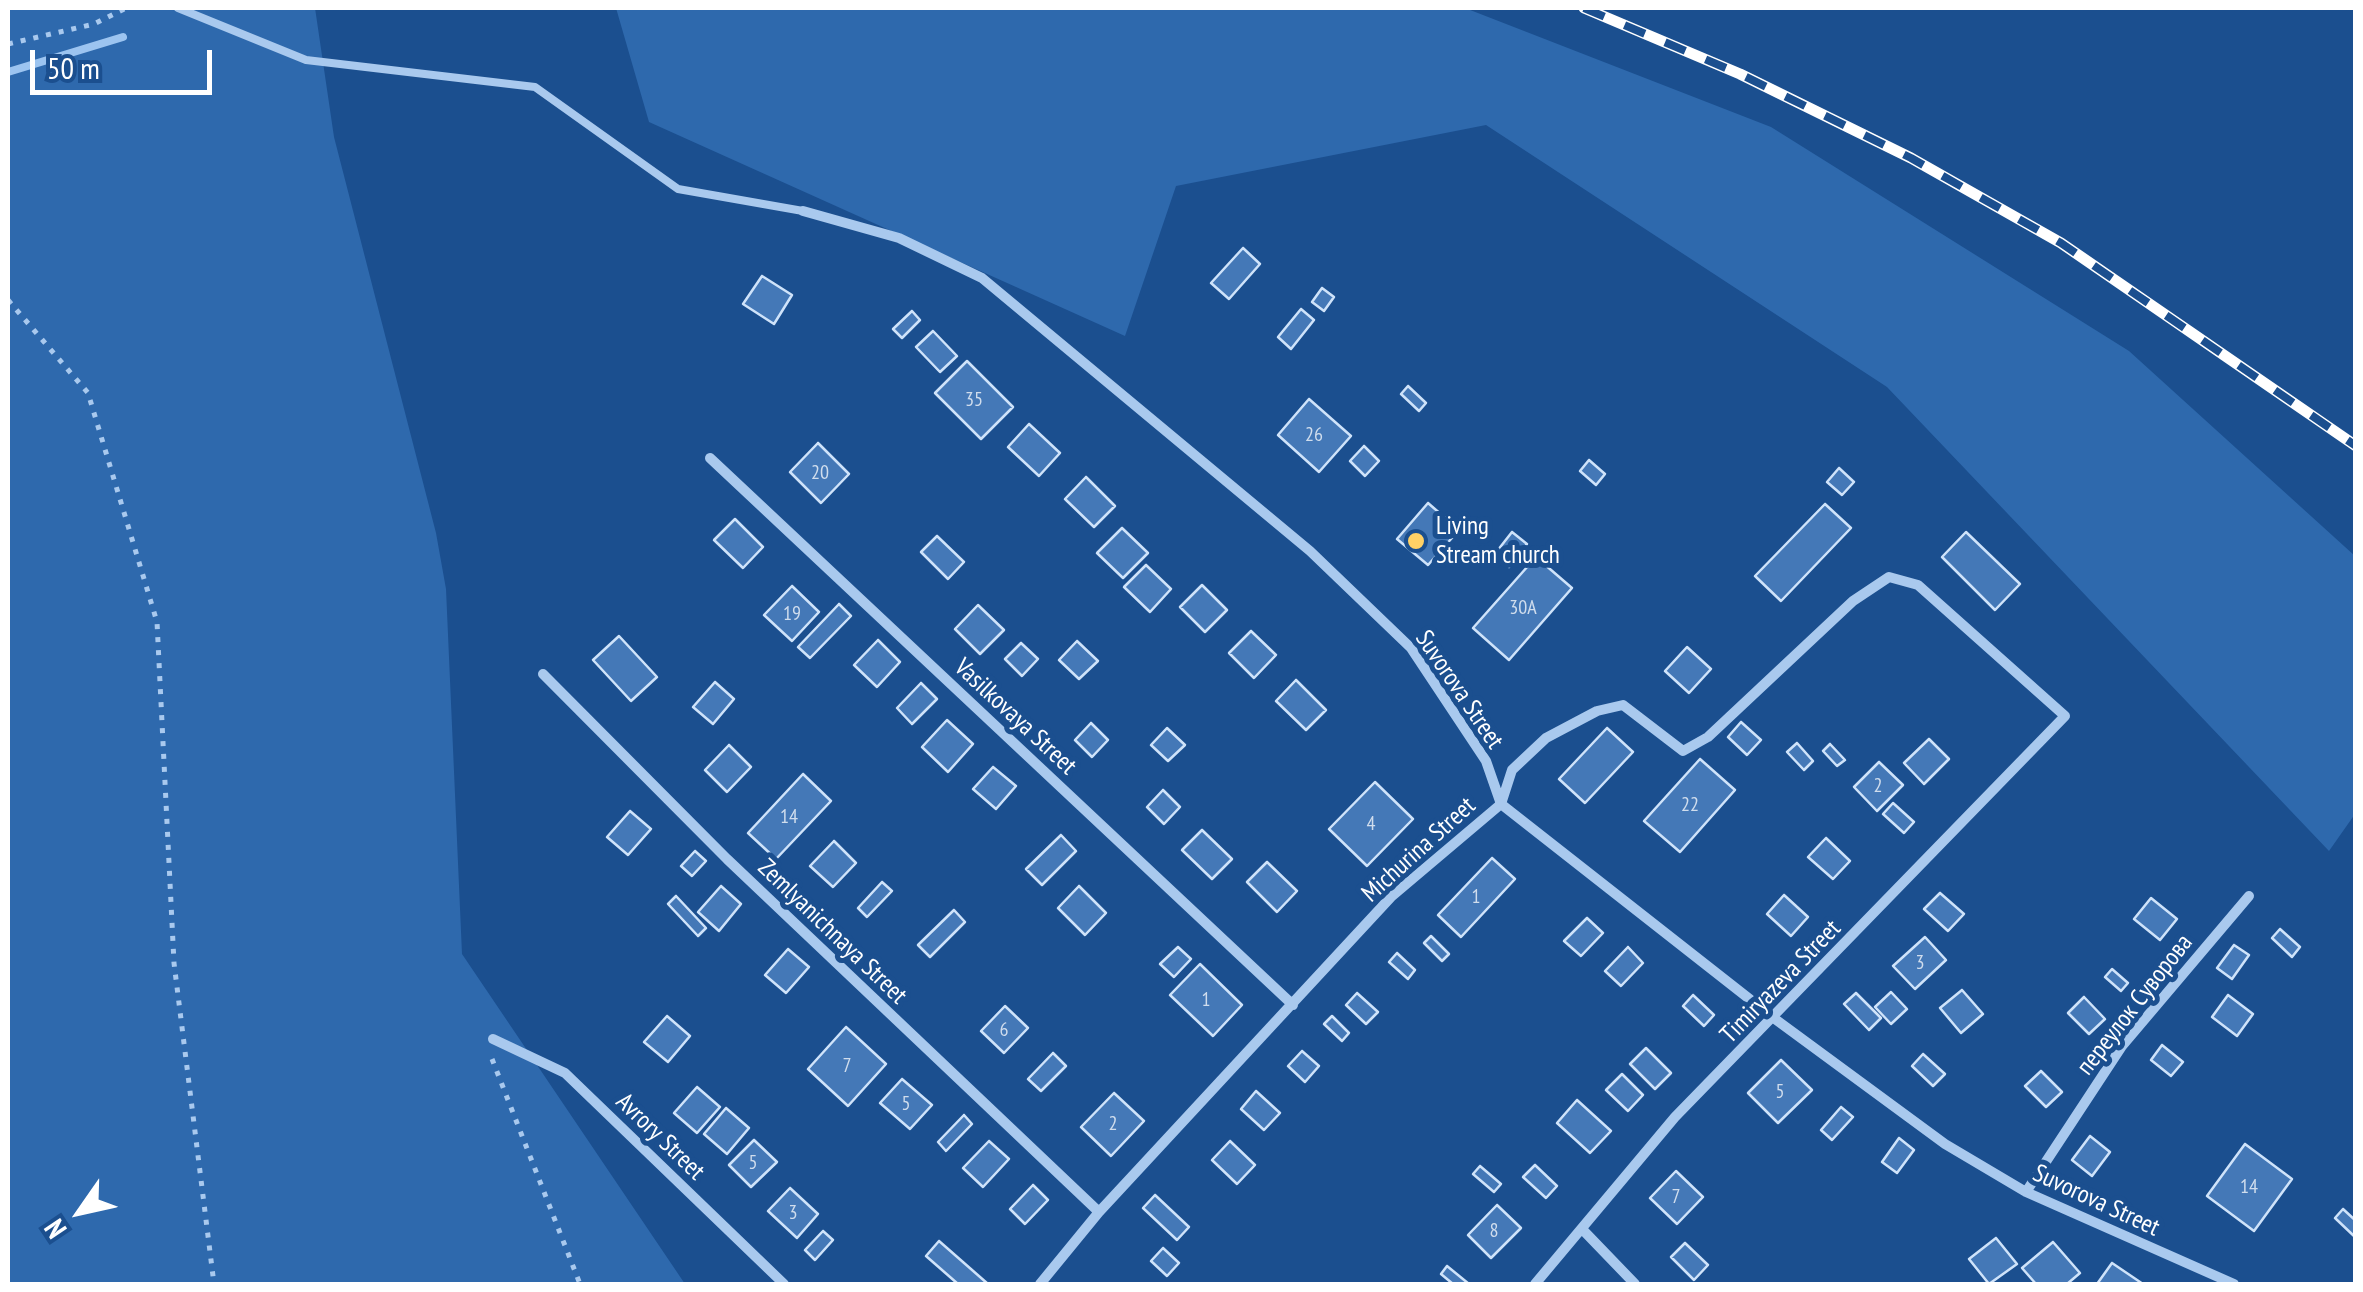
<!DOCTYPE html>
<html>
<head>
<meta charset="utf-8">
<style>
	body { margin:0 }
	#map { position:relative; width:2363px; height:1292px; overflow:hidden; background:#1b4f8f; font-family:"PT Sans Narrow",sans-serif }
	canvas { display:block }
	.frame { position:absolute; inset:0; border:10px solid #fff; pointer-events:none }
	.north { position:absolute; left:30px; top:1162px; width:100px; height:100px; -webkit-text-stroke:8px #1b4f8f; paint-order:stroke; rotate:236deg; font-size:28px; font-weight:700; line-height:40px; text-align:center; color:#fff }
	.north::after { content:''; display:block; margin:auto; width:35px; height:45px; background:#fff; clip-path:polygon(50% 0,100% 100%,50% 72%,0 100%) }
	.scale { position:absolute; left:30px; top:50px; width:182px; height:45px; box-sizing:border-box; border:5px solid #fff; border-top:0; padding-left:12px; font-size:30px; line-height:35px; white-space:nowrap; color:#fff; -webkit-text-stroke:8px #1b4f8f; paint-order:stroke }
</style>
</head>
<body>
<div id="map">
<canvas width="2363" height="1292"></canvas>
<div class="frame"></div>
<div class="north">N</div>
<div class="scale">50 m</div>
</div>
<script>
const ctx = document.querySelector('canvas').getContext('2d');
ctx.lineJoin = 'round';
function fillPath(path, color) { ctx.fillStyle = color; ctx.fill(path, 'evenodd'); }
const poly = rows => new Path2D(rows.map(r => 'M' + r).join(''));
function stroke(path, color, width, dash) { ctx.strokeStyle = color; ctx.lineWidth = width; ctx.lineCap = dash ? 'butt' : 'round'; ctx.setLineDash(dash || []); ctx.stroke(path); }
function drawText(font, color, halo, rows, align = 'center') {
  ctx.font = font + ' "PT Sans Narrow",sans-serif'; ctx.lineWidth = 10; ctx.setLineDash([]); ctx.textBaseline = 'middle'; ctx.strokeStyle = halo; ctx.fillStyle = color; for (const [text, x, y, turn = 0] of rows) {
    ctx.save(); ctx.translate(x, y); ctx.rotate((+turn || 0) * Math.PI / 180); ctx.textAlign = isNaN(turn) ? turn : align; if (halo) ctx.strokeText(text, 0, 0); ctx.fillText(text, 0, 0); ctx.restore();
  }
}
const green = poly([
	[8,8,315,8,334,137,436,533,446,589,462,954,685,1284,8,1284],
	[616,8,1465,8,1771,127,2129,351,2355,556,2355,814,2329,851,1887,387,1486,125,1176,186,1125,336,649,122]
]);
const stream = poly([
	[8,72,123,37]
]);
const building = poly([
	[1243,248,1260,264,1229,299,1211,283,1243,248],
	[762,276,792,295,774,324,743,304,762,276],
	[1322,288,1334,297,1324,311,1312,302,1322,288],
	[1301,309,1314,320,1291,349,1278,337,1301,309],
	[912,311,920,320,902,338,893,329,912,311],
	[933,331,957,356,940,372,916,347,933,331],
	[967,361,1013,407,981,439,935,393,967,361],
	[1408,386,1426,403,1419,411,1401,394,1408,386],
	[1309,399,1351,436,1319,472,1278,435,1309,399],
	[1029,424,1060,453,1039,476,1008,447,1029,424],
	[818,443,849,474,821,503,790,472,818,443],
	[1364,446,1379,461,1365,476,1350,461,1364,446],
	[1589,460,1605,474,1596,485,1580,471,1589,460],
	[1839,468,1854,482,1842,495,1827,482,1839,468],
	[1086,477,1115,506,1094,527,1065,499,1086,477],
	[1428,503,1459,530,1428,565,1397,539,1428,503],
	[1825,504,1851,528,1781,601,1755,576,1825,504],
	[735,519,763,547,743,568,714,540,735,519],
	[1122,528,1148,553,1123,578,1097,553,1122,528],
	[1512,532,1527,544,1509,567,1494,555,1512,532],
	[1966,532,2020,584,1995,610,1942,557,1966,532],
	[937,536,964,562,948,579,921,552,937,536],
	[1536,557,1572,588,1509,660,1473,628,1536,557],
	[1146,565,1171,589,1150,612,1124,587,1146,565],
	[1202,585,1227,610,1205,632,1180,607,1202,585],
	[792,586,819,612,792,641,764,615,792,586],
	[839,604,851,616,810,658,798,647,839,604],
	[978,605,1004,630,980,654,955,629,978,605],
	[1251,631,1276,655,1254,678,1229,653,1251,631],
	[619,636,657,677,631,701,593,660,619,636],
	[878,640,900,662,877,687,854,665,878,640],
	[1077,641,1098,661,1079,679,1059,660,1077,641],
	[1021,643,1038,659,1022,676,1005,659,1021,643],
	[1687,647,1711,669,1689,693,1665,671,1687,647],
	[1296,680,1326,710,1306,730,1276,701,1296,680],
	[715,682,734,699,713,724,693,707,715,682],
	[921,683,937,699,912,724,897,708,921,683],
	[947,720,973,744,948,772,922,747,947,720],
	[1741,722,1761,740,1747,755,1728,737,1741,722],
	[1091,723,1108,740,1092,757,1075,740,1091,723],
	[1167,728,1185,745,1168,761,1151,745,1167,728],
	[1607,728,1633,752,1585,803,1559,779,1607,728],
	[1929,739,1949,759,1924,784,1904,763,1929,739],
	[1797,743,1813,761,1804,770,1787,752,1797,743],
	[1830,744,1845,760,1837,766,1823,751,1830,744],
	[729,745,751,767,727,792,705,770,729,745],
	[1700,759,1735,790,1680,852,1644,821,1700,759],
	[1879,762,1903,785,1877,811,1854,787,1879,762],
	[993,767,1016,786,996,809,973,789,993,767],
	[803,774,831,801,776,859,748,833,803,774],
	[1375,782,1413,819,1367,866,1329,829,1375,782],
	[1163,790,1180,807,1164,824,1147,807,1163,790],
	[1893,803,1914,822,1904,833,1883,814,1893,803],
	[630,811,651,829,628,855,607,837,630,811],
	[1202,830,1232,859,1212,879,1182,850,1202,830],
	[1061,835,1076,851,1042,885,1026,869,1061,835],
	[1826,838,1850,861,1833,879,1808,857,1826,838],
	[834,841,856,863,833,887,810,866,834,841],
	[695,851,706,861,692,876,681,866,695,851],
	[1492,858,1515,879,1461,937,1438,915,1492,858],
	[1267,862,1297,891,1277,912,1247,882,1267,862],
	[882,882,892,891,867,917,858,908,882,882],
	[721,886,741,904,719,931,698,912,721,886],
	[1079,886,1106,913,1085,935,1058,908,1079,886],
	[1940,893,1964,914,1948,931,1924,909,1940,893],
	[1784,895,1808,917,1791,936,1767,914,1784,895],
	[676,896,706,928,698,936,668,904,676,896],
	[2151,898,2177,919,2160,940,2134,919,2151,898],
	[954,910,965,922,930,957,918,945,954,910],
	[1587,918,1603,933,1581,956,1564,941,1587,918],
	[2280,929,2300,947,2292,957,2272,938,2280,929],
	[1431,936,1449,954,1442,961,1424,943,1431,936],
	[1925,937,1946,960,1915,989,1893,966,1925,937],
	[2234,945,2249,955,2232,979,2217,968,2234,945],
	[1178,947,1191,959,1174,977,1160,964,1178,947],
	[1628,947,1643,963,1621,986,1605,971,1628,947],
	[788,949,809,967,786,993,765,975,788,949],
	[1397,953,1415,970,1408,979,1389,962,1397,953],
	[1200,964,1242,1005,1213,1036,1170,995,1200,964],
	[2112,969,2128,983,2121,991,2105,977,2112,969],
	[1962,990,1983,1014,1961,1033,1940,1008,1962,990],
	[1891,992,1907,1009,1891,1024,1875,1007,1891,992],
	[1357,993,1378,1012,1366,1024,1346,1005,1357,993],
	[1856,993,1881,1018,1869,1030,1844,1004,1856,993],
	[1693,995,1714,1015,1704,1026,1683,1006,1693,995],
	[2228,995,2253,1014,2237,1036,2212,1017,2228,995],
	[2084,997,2105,1019,2089,1034,2068,1013,2084,997],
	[1005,1006,1028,1028,1004,1053,981,1031,1005,1006],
	[667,1016,690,1036,668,1062,644,1042,667,1016],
	[1332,1016,1349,1033,1342,1041,1324,1024,1332,1016],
	[846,1027,886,1064,848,1106,808,1069,846,1027],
	[2162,1045,2183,1062,2171,1076,2151,1060,2162,1045],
	[1646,1048,1671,1073,1655,1089,1630,1064,1646,1048],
	[1302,1051,1319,1066,1305,1082,1288,1066,1302,1051],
	[1053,1053,1066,1066,1041,1091,1028,1079,1053,1053],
	[1923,1054,1945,1074,1933,1086,1912,1066,1923,1054],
	[1781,1060,1812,1090,1778,1123,1748,1093,1781,1060],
	[2041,1071,2062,1092,2046,1107,2025,1086,2041,1071],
	[1622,1074,1643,1095,1628,1111,1606,1090,1622,1074],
	[902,1079,932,1105,910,1129,880,1103,902,1079],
	[697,1087,720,1107,697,1133,674,1113,697,1087],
	[1256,1091,1280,1113,1264,1130,1241,1109,1256,1091],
	[1114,1093,1144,1121,1111,1156,1081,1127,1114,1093],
	[1577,1100,1611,1131,1590,1153,1557,1123,1577,1100],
	[1841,1107,1853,1117,1832,1140,1821,1130,1841,1107],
	[726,1108,749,1128,727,1154,704,1134,726,1108],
	[964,1115,972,1124,946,1151,938,1142,964,1115],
	[2090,1136,2110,1152,2092,1176,2072,1160,2090,1136],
	[1899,1138,1914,1150,1897,1173,1882,1162,1899,1138],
	[754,1140,777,1162,751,1187,729,1165,754,1140],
	[989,1141,1009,1159,983,1187,963,1168,989,1141],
	[1230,1141,1255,1165,1237,1184,1212,1160,1230,1141],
	[2245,1144,2292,1179,2254,1231,2207,1196,2245,1144],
	[1535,1165,1557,1186,1546,1198,1523,1177,1535,1165],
	[1480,1166,1501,1184,1494,1192,1473,1174,1480,1166],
	[1676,1171,1703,1197,1677,1224,1650,1198,1676,1171],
	[1033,1185,1048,1200,1025,1224,1010,1209,1033,1185],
	[790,1188,818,1214,797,1238,768,1211,790,1188],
	[1155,1195,1189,1227,1177,1240,1143,1208,1155,1195],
	[1497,1205,1521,1228,1491,1258,1468,1235,1497,1205],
	[2343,1209,2356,1221,2355,1237,2335,1218,2343,1209],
	[823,1231,833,1240,815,1260,805,1250,823,1231],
	[1996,1238,2017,1264,1989,1284,1969,1259,1996,1238],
	[939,1241,988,1284,958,1284,926,1256,939,1241],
	[2053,1242,2080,1273,2067,1284,2036,1284,2022,1268,2053,1242],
	[1685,1243,1708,1265,1694,1280,1671,1257,1685,1243],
	[1163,1248,1179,1263,1167,1276,1151,1261,1163,1248],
	[2112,1263,2143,1284,2097,1284,2112,1263],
	[1447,1266,1469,1284,1453,1284,1441,1274,1447,1266]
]);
const path = poly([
	[8,44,94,24,126,8],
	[8,300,88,393,157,622,174,963,214,1284],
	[492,1059,580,1284]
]);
const lane = poly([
	[178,8,306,60,535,87,678,189,803,211]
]);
const street = poly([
	[803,211,899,238,982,278,1310,551,1411,648,1486,761,1501,804,1775,1019,1945,1144,2026,1192,2234,1284],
	[710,458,1293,1005],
	[543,674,727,859,1099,1212],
	[493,1039,565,1073,784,1284],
	[2026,1192,2122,1046,2249,896],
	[1582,1229,1635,1284],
	[1040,1284,1099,1212,1391,897,1501,804,1512,770,1546,738,1597,711,1623,705,1683,751,1708,737,1853,601,1889,577,1918,585,2065,716,1675,1117,1535,1284]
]);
const rail = poly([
	[1584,8,1740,74,1911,158,2061,243,2356,446]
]);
const markers = [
	[1416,541,10,"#ffd166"]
];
const numberNames = [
	["35",974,400],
	["26",1314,435],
	["20",820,473],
	["30А",1523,608],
	["19",792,614],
	["2",1878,786],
	["22",1690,805],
	["14",789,817],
	["4",1371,824],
	["1",1476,897],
	["3",1920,963],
	["1",1206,1000],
	["6",1004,1030],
	["7",847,1066],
	["5",1780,1092],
	["5",906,1104],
	["2",1113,1124],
	["5",753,1163],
	["14",2249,1187],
	["7",1676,1197],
	["3",793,1213],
	["8",1494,1231]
];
const poiNames = [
	["Living",1436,527],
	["Stream church",1436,556]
];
const streetNames = [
	["Suvorova Street",1459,690,56],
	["Vasilkovaya Street",1015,717,43],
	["Michurina Street",1419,850,-42],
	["Zemlyanichnaya Street",832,932,44],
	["Timiryazeva Street",1781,982,-46],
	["переулок Суворова",2135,1005,-52],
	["Avrory Street",660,1137,44],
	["Suvorova Street",2096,1201,25]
];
fillPath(green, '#2e69ad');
stroke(stream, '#9cc4f0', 8);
fillPath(building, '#4478b7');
stroke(building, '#cfe3fa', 2.5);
stroke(path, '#a9c9ee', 5, [5, 8]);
stroke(lane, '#a9c9ee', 8);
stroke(street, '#a9c9ee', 10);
stroke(rail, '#fff', 11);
stroke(rail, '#1b4f8f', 8, [22]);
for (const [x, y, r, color] of markers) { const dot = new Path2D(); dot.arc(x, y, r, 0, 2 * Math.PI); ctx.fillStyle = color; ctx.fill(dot); stroke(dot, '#1b4f8f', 4); }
drawText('20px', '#d0dded', null, numberNames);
drawText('25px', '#fff', '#1b4f8f', poiNames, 'left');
drawText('25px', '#fff', '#1b4f8f', streetNames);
</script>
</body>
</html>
